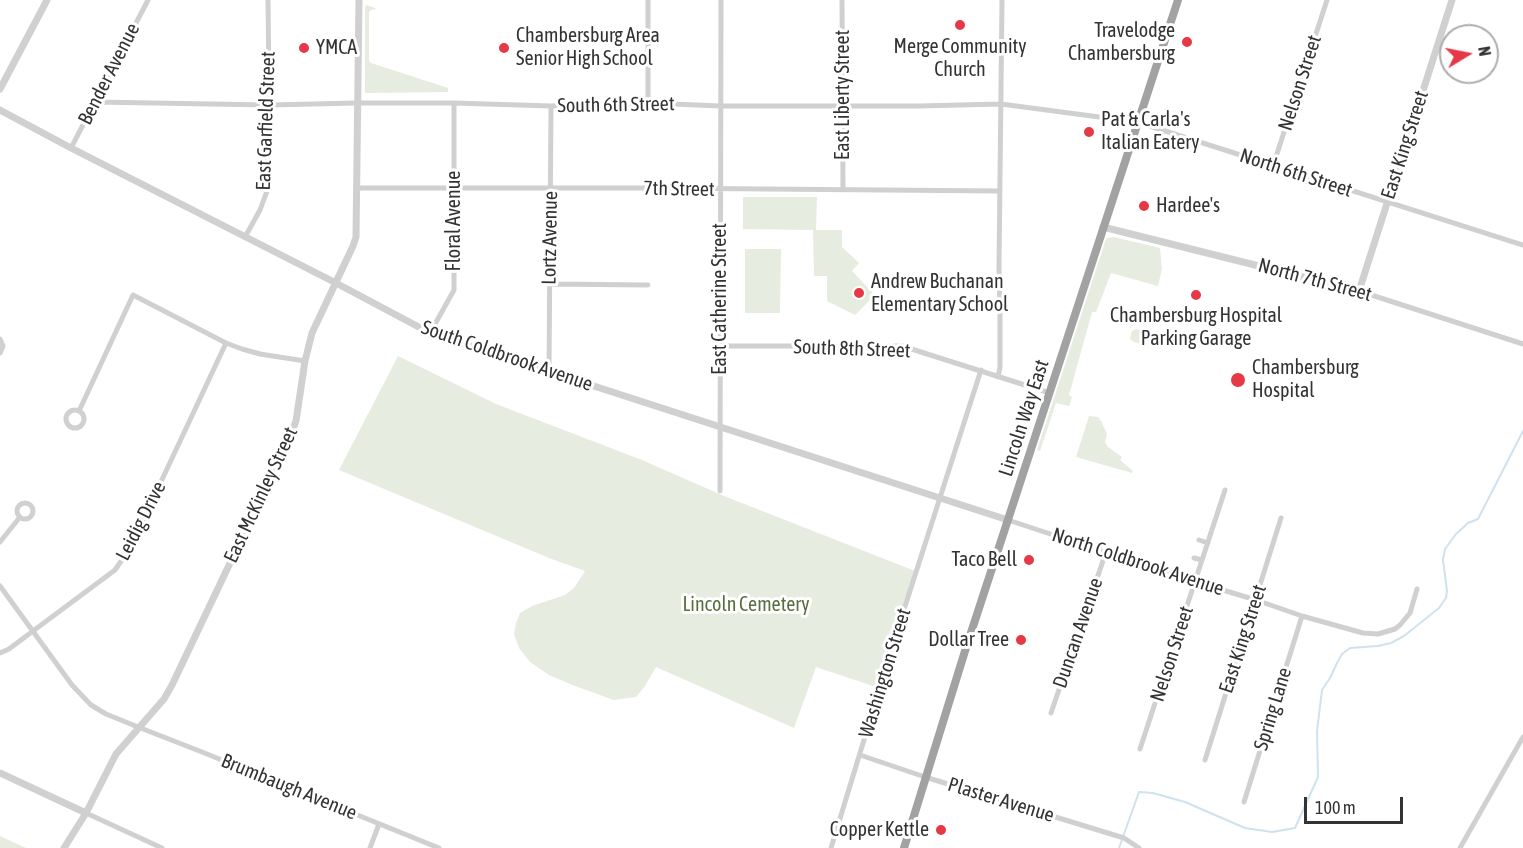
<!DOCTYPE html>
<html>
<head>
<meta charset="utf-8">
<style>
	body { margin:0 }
	#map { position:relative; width:1523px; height:848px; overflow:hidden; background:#fff; font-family:"Asap Condensed",sans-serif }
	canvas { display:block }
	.north { position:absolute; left:1439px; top:24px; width:60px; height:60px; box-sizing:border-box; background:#fff; border:2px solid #adadad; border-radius:50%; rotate:80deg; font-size:16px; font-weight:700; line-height:24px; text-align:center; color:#333 }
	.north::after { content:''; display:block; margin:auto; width:21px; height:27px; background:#e63946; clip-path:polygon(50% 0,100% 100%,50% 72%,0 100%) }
	.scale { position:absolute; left:1304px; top:797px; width:99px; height:27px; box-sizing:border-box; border:3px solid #333; border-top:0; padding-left:8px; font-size:18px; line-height:21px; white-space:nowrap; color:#333; -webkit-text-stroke:4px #fff; paint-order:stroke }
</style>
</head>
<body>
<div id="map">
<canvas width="1523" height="848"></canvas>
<div class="north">N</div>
<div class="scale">100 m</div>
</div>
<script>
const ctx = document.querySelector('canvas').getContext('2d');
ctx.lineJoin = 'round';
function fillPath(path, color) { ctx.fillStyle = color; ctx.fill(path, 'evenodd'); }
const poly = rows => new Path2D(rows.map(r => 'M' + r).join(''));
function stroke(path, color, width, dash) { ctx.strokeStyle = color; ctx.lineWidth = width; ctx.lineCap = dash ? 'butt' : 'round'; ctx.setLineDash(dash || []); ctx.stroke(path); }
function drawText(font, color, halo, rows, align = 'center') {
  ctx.font = font + ' "Asap Condensed",sans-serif'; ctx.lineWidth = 6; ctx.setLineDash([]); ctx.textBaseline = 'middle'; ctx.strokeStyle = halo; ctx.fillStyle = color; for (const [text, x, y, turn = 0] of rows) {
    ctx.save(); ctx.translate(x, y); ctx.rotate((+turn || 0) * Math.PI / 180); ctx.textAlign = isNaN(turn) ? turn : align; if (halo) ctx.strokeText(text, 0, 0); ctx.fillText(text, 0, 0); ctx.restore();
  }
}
const green = poly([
	[367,5,375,8,376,9,371,10,369,12,369,61,371,63,448,88,448,92,365,93,365,7],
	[743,197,817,197,816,230,842,230,842,247,859,263,852,271,875,295,855,315,827,301,827,276,814,276,813,230,743,229],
	[1114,237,1160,248,1162,269,1158,286,1111,273,1096,312,1092,312,1069,395,1072,397,1069,406,1056,403,1040,451,1037,450,1105,242,1107,238],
	[745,249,781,249,780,313,745,313],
	[1136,329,1146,331,1148,335,1147,342,1145,345,1134,342,1130,339,1132,331],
	[398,356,496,404,642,460,724,496,915,571,876,687,816,667,794,728,656,667,645,686,636,697,614,700,575,686,549,675,530,662,519,648,514,634,516,623,520,613,532,606,565,595,574,588,585,571,549,558,339,470],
	[1089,416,1098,417,1101,421,1107,434,1105,442,1108,447,1122,457,1120,460,1133,471,1132,473,1076,457],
	[0,836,2,837,26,848,0,848]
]);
const stream = poly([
	[1119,848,1139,792,1153,793,1185,802,1245,828,1272,832,1295,828,1318,777,1317,731,1322,690,1330,678,1337,663,1342,654,1350,648,1378,646,1391,643,1404,636,1439,608,1446,598,1447,591,1443,560,1445,549,1456,534,1468,523,1478,519,1523,431]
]);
const minor = poly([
	[648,0,648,103],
	[842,0,843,190],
	[94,102,269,105,357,103,454,103,551,106,648,103,720,106,919,106,1001,104,1137,122,1523,245],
	[71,148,148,0],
	[1273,166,1327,0],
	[357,188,648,188,1000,191],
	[245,237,260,210,267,191,269,85,268,0],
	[549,284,648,285],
	[1359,291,1523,344],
	[430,333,454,290,454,103],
	[0,339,3,346,0,353],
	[720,346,902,346,1050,393],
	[549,371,551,106],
	[998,377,1000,367,1000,315,999,267,1002,0],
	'66 419a9 9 0 1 1 18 0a9 9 0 1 1-18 0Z',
	[79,411,133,295,226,343,242,349,260,354,305,361],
	[720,491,721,0],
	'17 511a8 8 0 1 1 16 0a8 8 0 1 1-16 0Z',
	[1008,520,1196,582,1256,600,1302,616,1363,633,1378,634,1395,629,1400,625,1410,613,1417,589],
	[1199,540,1208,543],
	[0,542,20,517],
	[1194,558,1202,560],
	[0,586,72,685,91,705,106,714,138,727,202,752,439,848],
	[0,653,9,649,33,631,115,570,130,548,226,343],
	[1051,713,1106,552],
	[1140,749,1225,490],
	[860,755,925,777,1124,838,1139,848],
	[1205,760,1281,518],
	[1244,802,1302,616],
	[86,813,162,848],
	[370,848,379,824],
	[831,848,900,622,981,370],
	[1460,848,1523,737]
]);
const tertiary = poly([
	[0,89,47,0],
	[0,110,71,148,336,283,430,333,1008,520],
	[1103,227,1359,291,1452,0],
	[0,773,86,813],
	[64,848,86,813,116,754,164,699,172,685,290,437,296,421,305,361,312,333,353,246,356,237,359,0]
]);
const trunk = poly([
	[904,848,965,651,1178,0]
]);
const markers = [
	[960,25,6,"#e63946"],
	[1187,42,6,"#e63946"],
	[304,48,6,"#e63946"],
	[504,48,6,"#e63946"],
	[1089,132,6,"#e63946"],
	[1144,206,6,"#e63946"],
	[859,293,6,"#e63946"],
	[1196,295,6,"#e63946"],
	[1238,380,8,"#e63946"],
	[1029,560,6,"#e63946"],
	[1021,640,6,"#e63946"],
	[941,830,6,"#e63946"]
];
const poiNames = [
	["Travelodge",1175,31,"right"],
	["Chambersburg",1175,54,"right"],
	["Chambersburg Area",516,36],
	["Senior High School",516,59],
	["Merge Community",960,47,"center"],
	["Church",960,70,"center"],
	["YMCA",316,48],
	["Pat & Carla's",1101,120],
	["Italian Eatery",1101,143],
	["Hardee's",1156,206],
	["Andrew Buchanan",871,282],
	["Elementary School",871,305],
	["Chambersburg Hospital",1196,316,"center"],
	["Parking Garage",1196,339,"center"],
	["Chambersburg",1252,368],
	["Hospital",1252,391],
	["Taco Bell",1017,560,"right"],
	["Dollar Tree",1009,640,"right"],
	["Copper Kettle",929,830,"right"]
];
const streetNames = [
	["Bender Avenue",109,74,-63],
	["Nelson Street",1300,83,-72],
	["East Liberty Street",843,95,-90],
	["South 6th Street",616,105,-1],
	["East Garfield Street",266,121,-88],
	["East King Street",1405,145,-72],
	["North 6th Street",1296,173,18],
	["7th Street",679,189,1],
	["Floral Avenue",454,221,-90],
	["Lortz Avenue",550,238,-89],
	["North 7th Street",1315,280,15],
	["East Catherine Street",720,299,-90],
	["South 8th Street",852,349,2],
	["South Coldbrook Avenue",507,356,19],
	["Lincoln Way East",1024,418,-72],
	["East McKinley Street",261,495,-65],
	["Leidig Drive",141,521,-63],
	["North Coldbrook Avenue",1138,562,18],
	["Duncan Avenue",1078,633,-71],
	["East King Street",1243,639,-72],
	["Nelson Street",1172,654,-72],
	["Washington Street",885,673,-73],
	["Spring Lane",1273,709,-73],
	["Brumbaugh Avenue",289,787,22],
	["Plaster Avenue",1001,800,17]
];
const parkNames = [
	["Lincoln Cemetery",746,605]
];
fillPath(green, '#e6ecdf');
stroke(stream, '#cfe2ee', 2);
stroke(minor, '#d0d0d0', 5);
stroke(tertiary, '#d0d0d0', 7);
stroke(trunk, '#a2a2a2', 8);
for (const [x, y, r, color] of markers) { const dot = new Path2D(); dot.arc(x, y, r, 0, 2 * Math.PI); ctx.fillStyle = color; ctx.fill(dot); stroke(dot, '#fff', 2); }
drawText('20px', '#333', '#fff', poiNames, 'left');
drawText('20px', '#333', '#fff', streetNames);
drawText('20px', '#56703f', '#fff', parkNames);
</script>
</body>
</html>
